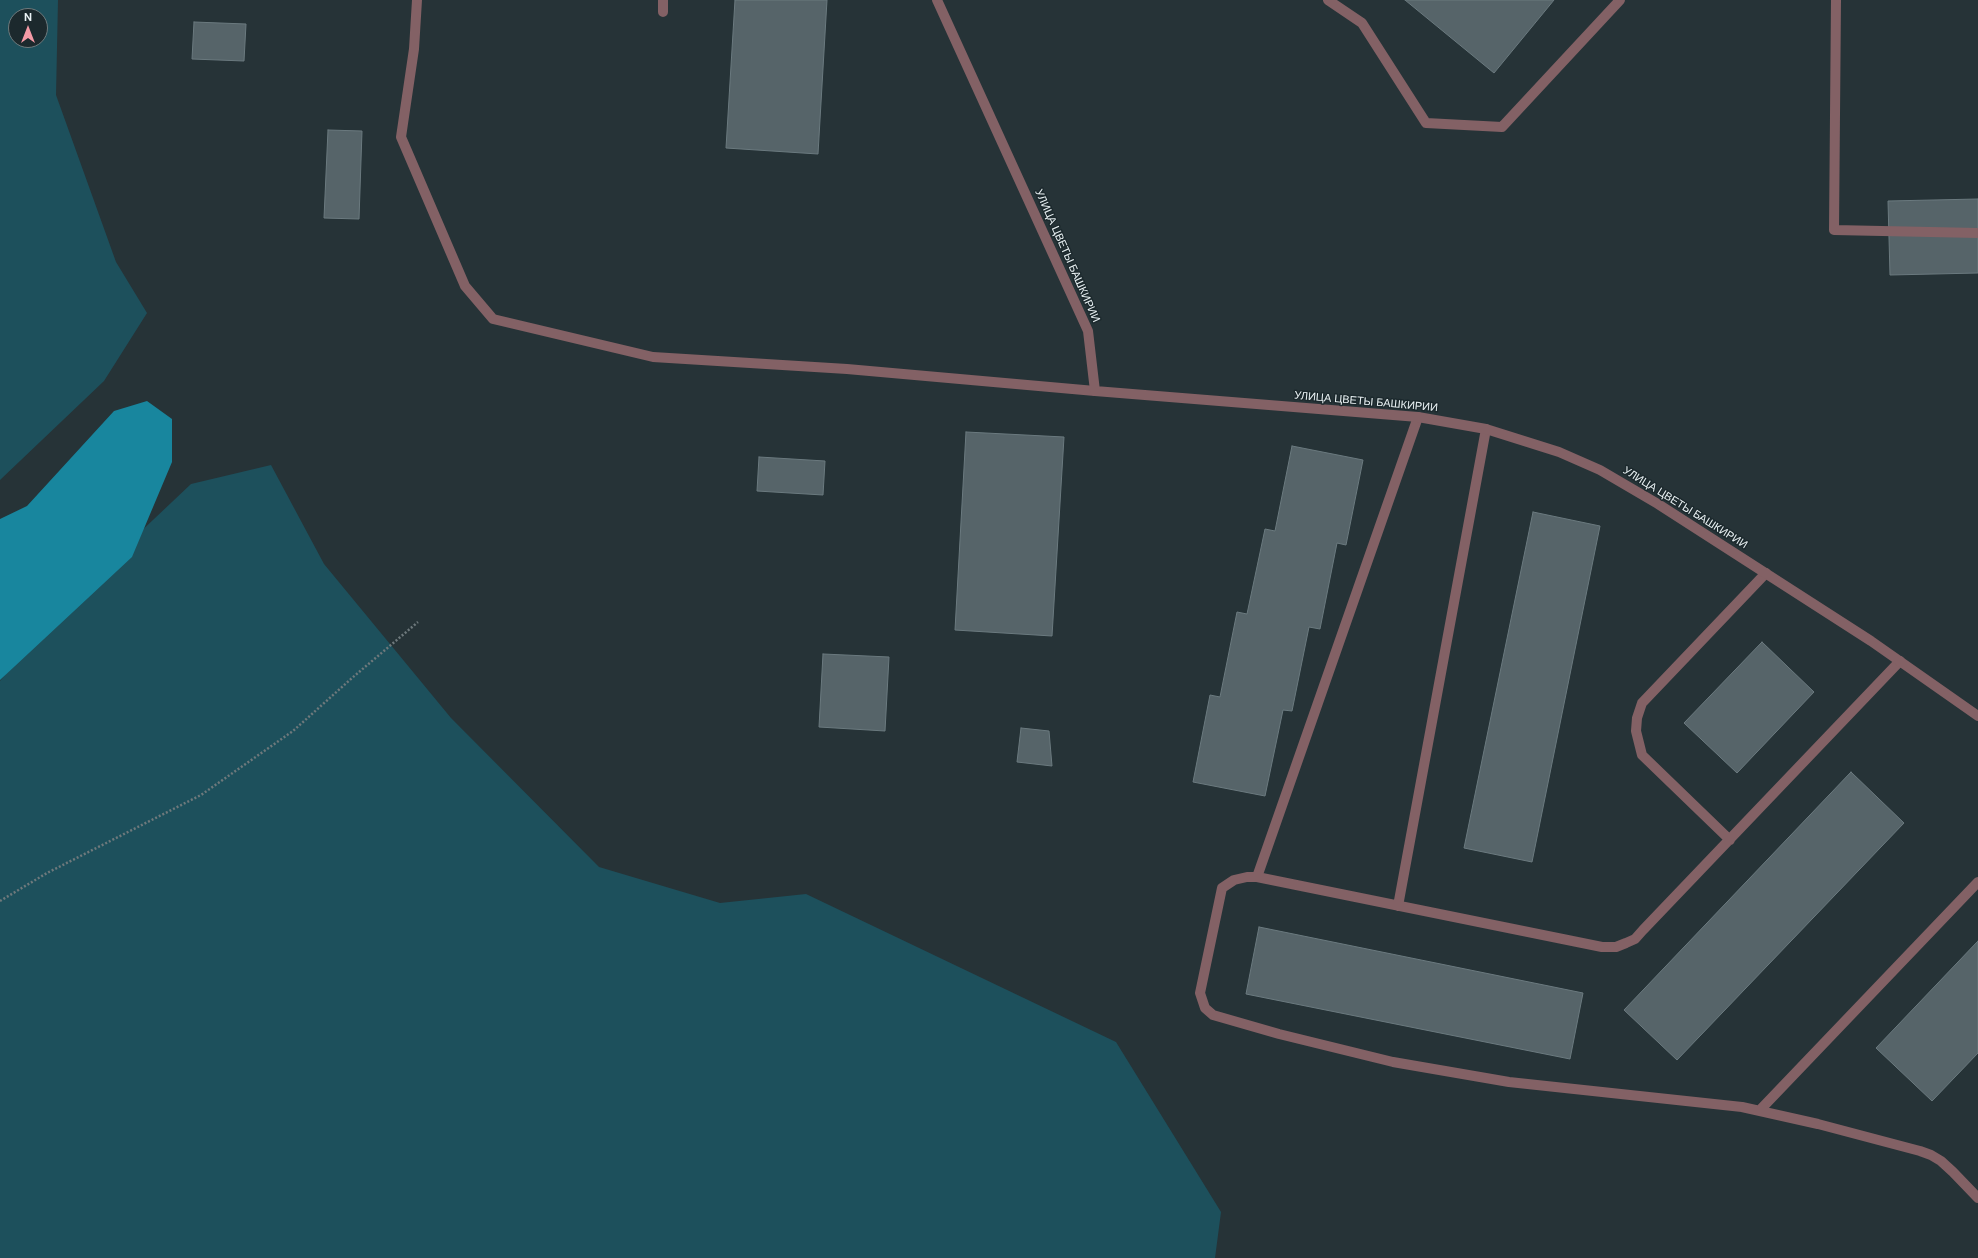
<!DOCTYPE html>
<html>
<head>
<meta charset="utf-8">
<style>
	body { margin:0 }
	#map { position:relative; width:1978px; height:1258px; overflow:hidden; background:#263337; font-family:"DM Sans",sans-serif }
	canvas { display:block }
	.north { position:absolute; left:8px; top:8px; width:40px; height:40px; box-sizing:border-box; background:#1c292d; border:1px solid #6f7a7d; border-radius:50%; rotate:0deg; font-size:11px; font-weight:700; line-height:16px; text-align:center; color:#ebf3f5 }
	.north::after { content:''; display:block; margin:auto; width:14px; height:18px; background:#f49aa6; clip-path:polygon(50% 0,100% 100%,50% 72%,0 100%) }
</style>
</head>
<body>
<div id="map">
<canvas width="1978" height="1258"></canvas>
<div class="north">N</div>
</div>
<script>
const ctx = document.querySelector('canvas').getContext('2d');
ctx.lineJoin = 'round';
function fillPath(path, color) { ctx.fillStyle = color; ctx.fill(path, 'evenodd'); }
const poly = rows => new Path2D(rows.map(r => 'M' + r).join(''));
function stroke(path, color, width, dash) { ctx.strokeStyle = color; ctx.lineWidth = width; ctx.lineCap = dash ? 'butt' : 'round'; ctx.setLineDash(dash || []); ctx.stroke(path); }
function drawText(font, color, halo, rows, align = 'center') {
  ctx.font = font + ' "DM Sans",sans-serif'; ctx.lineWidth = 3; ctx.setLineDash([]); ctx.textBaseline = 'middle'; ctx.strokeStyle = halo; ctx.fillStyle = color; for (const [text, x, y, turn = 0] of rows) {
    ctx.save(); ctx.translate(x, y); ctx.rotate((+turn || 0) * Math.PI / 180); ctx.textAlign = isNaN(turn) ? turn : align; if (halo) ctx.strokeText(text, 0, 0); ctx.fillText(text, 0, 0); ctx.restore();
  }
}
const green = poly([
	[0,0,58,0,56,95,116,262,147,313,104,381,0,480],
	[16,16,40,16,40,40,16,40],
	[271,465,324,564,451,718,599,867,720,903,806,894,1116,1042,1221,1212,1215,1258,0,1258,0,681,61,607,191,484]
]);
const water = poly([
	[147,401,172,419,172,462,132,557,0,680,0,519,27,506,114,411]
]);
const building = poly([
	[735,0,827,0,818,154,726,148,735,0],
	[1405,0,1554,0,1494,73,1405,0],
	[194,22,246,24,244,61,192,59,194,22],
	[328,130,362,131,359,219,324,218,328,130],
	[1978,199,1978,273,1890,275,1888,201,1978,199],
	[966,432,1064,437,1052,636,955,630,966,432],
	[1292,446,1363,460,1346,545,1337,543,1320,629,1309,627,1292,711,1283,710,1265,796,1193,782,1210,695,1220,697,1237,612,1247,614,1265,529,1275,531,1292,446],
	[759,457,825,461,823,495,757,491,759,457],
	[1533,512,1600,526,1532,862,1464,848,1533,512],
	[1762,642,1814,692,1737,773,1684,723,1762,642],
	[823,654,889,657,885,731,819,727,823,654],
	[1021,728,1049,731,1052,766,1017,762,1021,728],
	[1851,772,1904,823,1677,1060,1624,1010,1851,772],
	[1259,927,1583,993,1570,1059,1246,994,1259,927],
	[1978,941,1978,1053,1932,1101,1876,1048,1978,941]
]);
const path = poly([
	[0,901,47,873,201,795,293,731,352,678,418,622]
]);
const service = poly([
	[417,0,414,49,401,137,465,286,493,319,653,357,847,369,1095,391],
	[663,0,663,12],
	[1328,0,1362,23,1426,123,1502,127,1620,0],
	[1836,0,1834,230,1978,233],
	[1900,661,1643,930,1635,939,1626,943,1616,947,1602,947,1257,877,1247,877,1234,880,1222,888,1200,993,1205,1008,1213,1015,1279,1034,1393,1062,1509,1082,1742,1107,1818,1124,1920,1151,1931,1155,1941,1161,1953,1172,1978,1198],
	[1730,840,1642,755,1636,731,1637,718,1642,703,1766,573],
	[1257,877,1418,417],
	[1398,906,1486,429],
	[1760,1110,1978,882]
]);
const minor = poly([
	[937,0,1088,331,1095,391,1418,417,1486,429,1559,452,1600,470,1658,504,1871,641,1978,716]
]);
const streetNames = [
	["УЛИЦА ЦВЕТЫ БАШКИРИИ",1067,256,66],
	["УЛИЦА ЦВЕТЫ БАШКИРИИ",1366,402,5],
	["УЛИЦА ЦВЕТЫ БАШКИРИИ",1685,508,32]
];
fillPath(green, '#1d505c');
fillPath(water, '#18869e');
fillPath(building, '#566469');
stroke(building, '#6b7a7f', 1);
stroke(path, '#6e797c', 2.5, [2, 2]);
stroke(service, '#836165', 10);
stroke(minor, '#836165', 10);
drawText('11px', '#ebf3f5', '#1c292d', streetNames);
</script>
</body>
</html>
